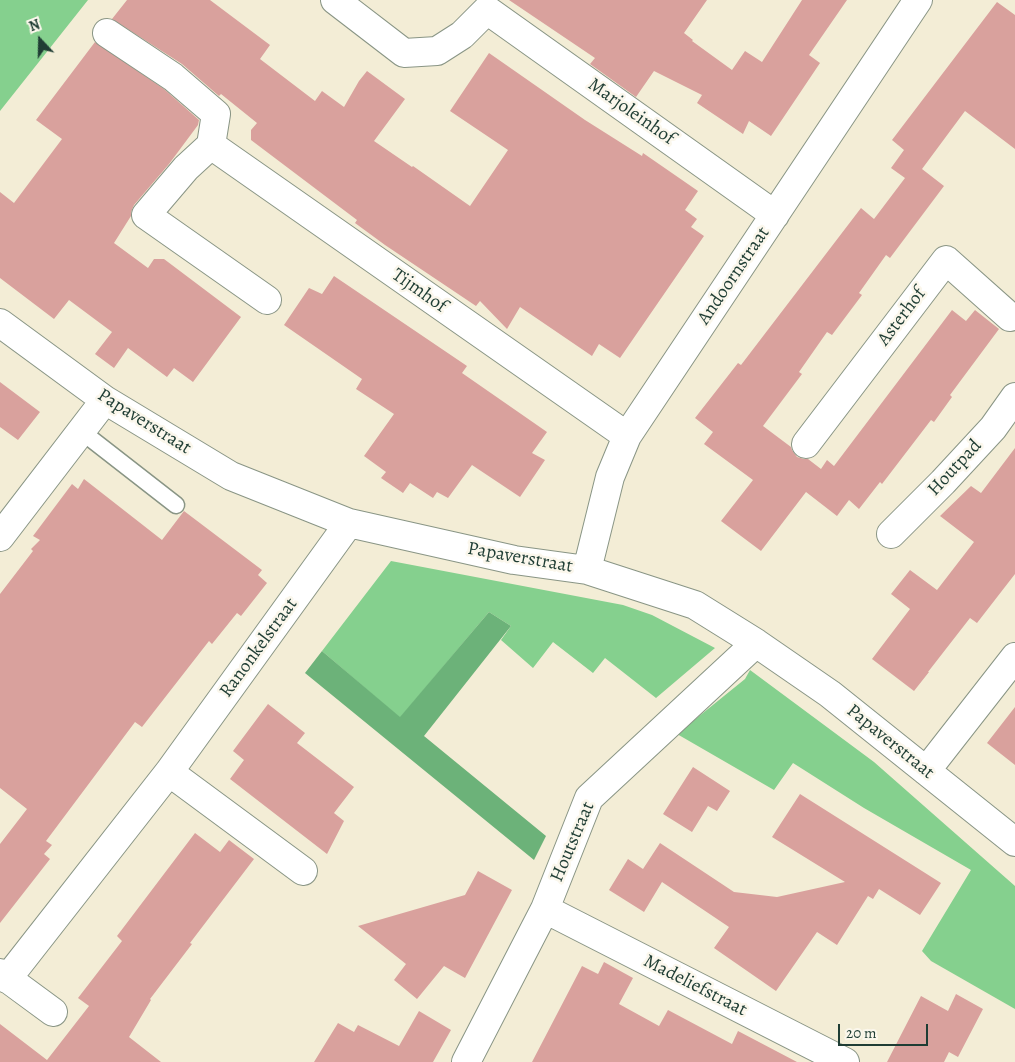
<!DOCTYPE html>
<html>
<head>
<meta charset="utf-8">
<style>
	body { margin:0 }
	#map { position:relative; width:1015px; height:1062px; overflow:hidden; background:#f3edd6; font-family:Alegreya,serif }
	canvas { display:block }
	.north { position:absolute; left:15px; top:15px; width:50px; height:50px; -webkit-text-stroke:4px #fbf7ec; paint-order:stroke; rotate:339deg; font-size:14px; font-weight:700; line-height:20px; text-align:center; color:#1f3d34 }
	.north::after { content:''; display:block; margin:auto; width:18px; height:22px; background:#1f3d34; clip-path:polygon(50% 0,100% 100%,50% 72%,0 100%) }
	.scale { position:absolute; left:838px; top:1024px; width:90px; height:22px; box-sizing:border-box; border:2px solid #1f3d34; border-top:0; padding-left:6px; font-size:15px; line-height:18px; white-space:nowrap; color:#1f3d34; -webkit-text-stroke:4px #fbf7ec; paint-order:stroke }
</style>
</head>
<body>
<div id="map">
<canvas width="1015" height="1062"></canvas>
<div class="north">N</div>
<div class="scale">20 m</div>
</div>
<script>
const ctx = document.querySelector('canvas').getContext('2d');
ctx.lineJoin = 'round';
function fillPath(path, color) { ctx.fillStyle = color; ctx.fill(path, 'evenodd'); }
const poly = rows => new Path2D(rows.map(r => 'M' + r).join(''));
function stroke(path, color, width, dash) { ctx.strokeStyle = color; ctx.lineWidth = width; ctx.lineCap = dash ? 'butt' : 'round'; ctx.setLineDash(dash || []); ctx.stroke(path); }
function drawText(font, color, halo, rows, align = 'center') {
  ctx.font = font + ' Alegreya,serif'; ctx.lineWidth = 5; ctx.setLineDash([]); ctx.textBaseline = 'middle'; ctx.strokeStyle = halo; ctx.fillStyle = color; for (const [text, x, y, turn = 0] of rows) {
    ctx.save(); ctx.translate(x, y); ctx.rotate((+turn || 0) * Math.PI / 180); ctx.textAlign = isNaN(turn) ? turn : align; if (halo) ctx.strokeText(text, 0, 0); ctx.fillText(text, 0, 0); ctx.restore();
  }
}
const green = poly([
	[0,0,88,0,0,111],
	[391,561,623,605,652,615,715,648,656,698,605,658,593,673,553,642,533,668,501,640,511,626,489,612,400,718,322,651],
	[750,670,874,762,1015,886,1015,1009,931,961,922,951,971,870,864,808,793,763,774,790,677,734,745,679]
]);
const forest = poly([
	[489,612,511,626,424,736,546,836,534,860,305,673,322,651,400,717]
]);
const building = poly([
	[127,0,210,0,270,45,260,59,315,101,322,91,344,107,359,81,367,71,405,99,374,141,412,167,413,166,470,206,508,150,450,111,489,53,585,120,642,156,643,153,698,191,685,210,697,219,691,227,704,236,620,358,599,344,592,356,520,307,507,329,480,301,476,306,385,245,355,223,357,220,251,140,251,130,257,123,221,94,219,96,182,64,112,19],
	[509,0,707,0,684,33,693,40,692,41,732,70,745,51,762,62,802,0,847,0,809,55,820,63,771,136,749,121,743,134,697,103,702,95,654,71,636,97,590,64,595,58],
	[997,2,1015,15,1015,149,965,111,922,169,944,186,890,258,886,255,859,293,862,295,832,335,827,332,799,372,802,374,763,426,791,447,792,450,797,457,804,459,808,459,821,469,827,460,834,466,952,310,966,321,975,310,999,329,950,395,952,397,934,422,931,420,882,484,880,482,859,509,849,500,837,516,806,492,761,551,721,521,753,480,704,444,713,432,695,418,738,363,741,365,861,208,874,219,905,178,891,168,904,150,892,140],
	[95,42,164,89,199,120,198,125,169,164,134,205,131,212,131,216,114,243,148,268,154,259,164,259,241,317,193,382,174,368,167,377,128,348,114,368,95,354,112,332,69,300,54,319,0,278,0,192,14,203,62,139,36,120],
	[334,276,467,366,462,373,547,432,532,453,545,460,520,497,472,465,448,498,437,492,433,498,410,483,403,493,381,478,386,472,364,456,394,414,356,389,362,379,284,325,309,288,322,294],
	[0,382,40,412,18,440,0,427],
	[1015,448,1015,574,977,623,970,618,928,672,929,672,914,691,872,659,910,609,891,594,910,570,937,590,974,542,940,516,971,486,981,493],
	[84,479,162,540,184,511,262,570,258,575,267,583,241,616,237,613,212,644,209,641,142,727,135,722,46,841,52,845,44,854,50,859,0,923,0,844,27,809,0,788,0,594,33,551,31,549,40,540,33,536,72,484,78,489],
	[268,704,305,733,297,743,354,787,334,813,344,821,327,854,230,779,244,760,233,751],
	[1015,707,1015,765,987,743],
	[693,767,730,791,717,811,708,806,692,832,663,814],
	[800,794,941,883,920,915,879,889,873,899,868,896,837,945,817,932,776,991,714,948,729,927,662,882,644,912,609,890,628,859,643,869,660,843,734,892,777,897,845,882,772,837],
	[195,833,220,852,229,840,254,859,190,943,192,944,150,999,151,1000,129,1037,161,1062,0,1062,0,1024,47,1060,89,1006,78,998,122,941,117,936],
	[478,871,512,890,465,978,444,966,417,999,394,980,406,964,358,926,465,895],
	[604,962,633,978,619,1004,659,1026,668,1010,732,1044,738,1031,797,1062,532,1062,582,966,598,974],
	[956,994,983,1009,958,1057,949,1052,944,1062,887,1062,921,996,948,1011],
	[419,1011,451,1030,433,1062,314,1062,338,1023,354,1032,358,1025,399,1046]
]);
const lane = poly([
	[81,431,176,505]
]);
const street = poly([
	[335,0,404,53,437,51,462,35,487,10,775,215],
	[107,33,173,77,216,114,211,145,627,436],
	[211,145,186,168,146,215,267,300],
	[0,323,105,400,231,476,349,523,514,560,587,570,695,605,756,643,830,694,1015,842],
	[806,444,946,260,1010,317],
	[891,534,943,482,993,428,1015,397],
	[0,537,105,400],
	[587,570,610,477,627,436,918,0],
	[926,771,1015,657],
	[169,772,303,871],
	[545,909,845,1062],
	[0,973,53,1012],
	[7,979,169,772,349,523],
	[466,1062,545,909,589,798,756,643]
]);
const streetNames = [
	["Marjoleinhof",631,112,35],
	["Andoornstraat",734,276,-56],
	["Tijmhof",419,291,35],
	["Asterhof",902,317,-53],
	["Papaverstraat",144,422,32],
	["Houtpad",955,468,-47],
	["Papaverstraat",520,558,10],
	["Ranonkelstraat",259,648,-54],
	["Papaverstraat",890,742,39],
	["Houtstraat",573,842,-67],
	["Madeliefstraat",695,986,27]
];
fillPath(green, '#85d08e');
fillPath(forest, '#6cb279');
fillPath(building, '#d9a19d');
stroke(lane, '#899585', 19);
stroke(street, '#899585', 30);
stroke(lane, '#fff', 16);
stroke(street, '#fff', 28);
drawText('19px', '#1f3d34', '#fbf7ec', streetNames);
</script>
</body>
</html>
